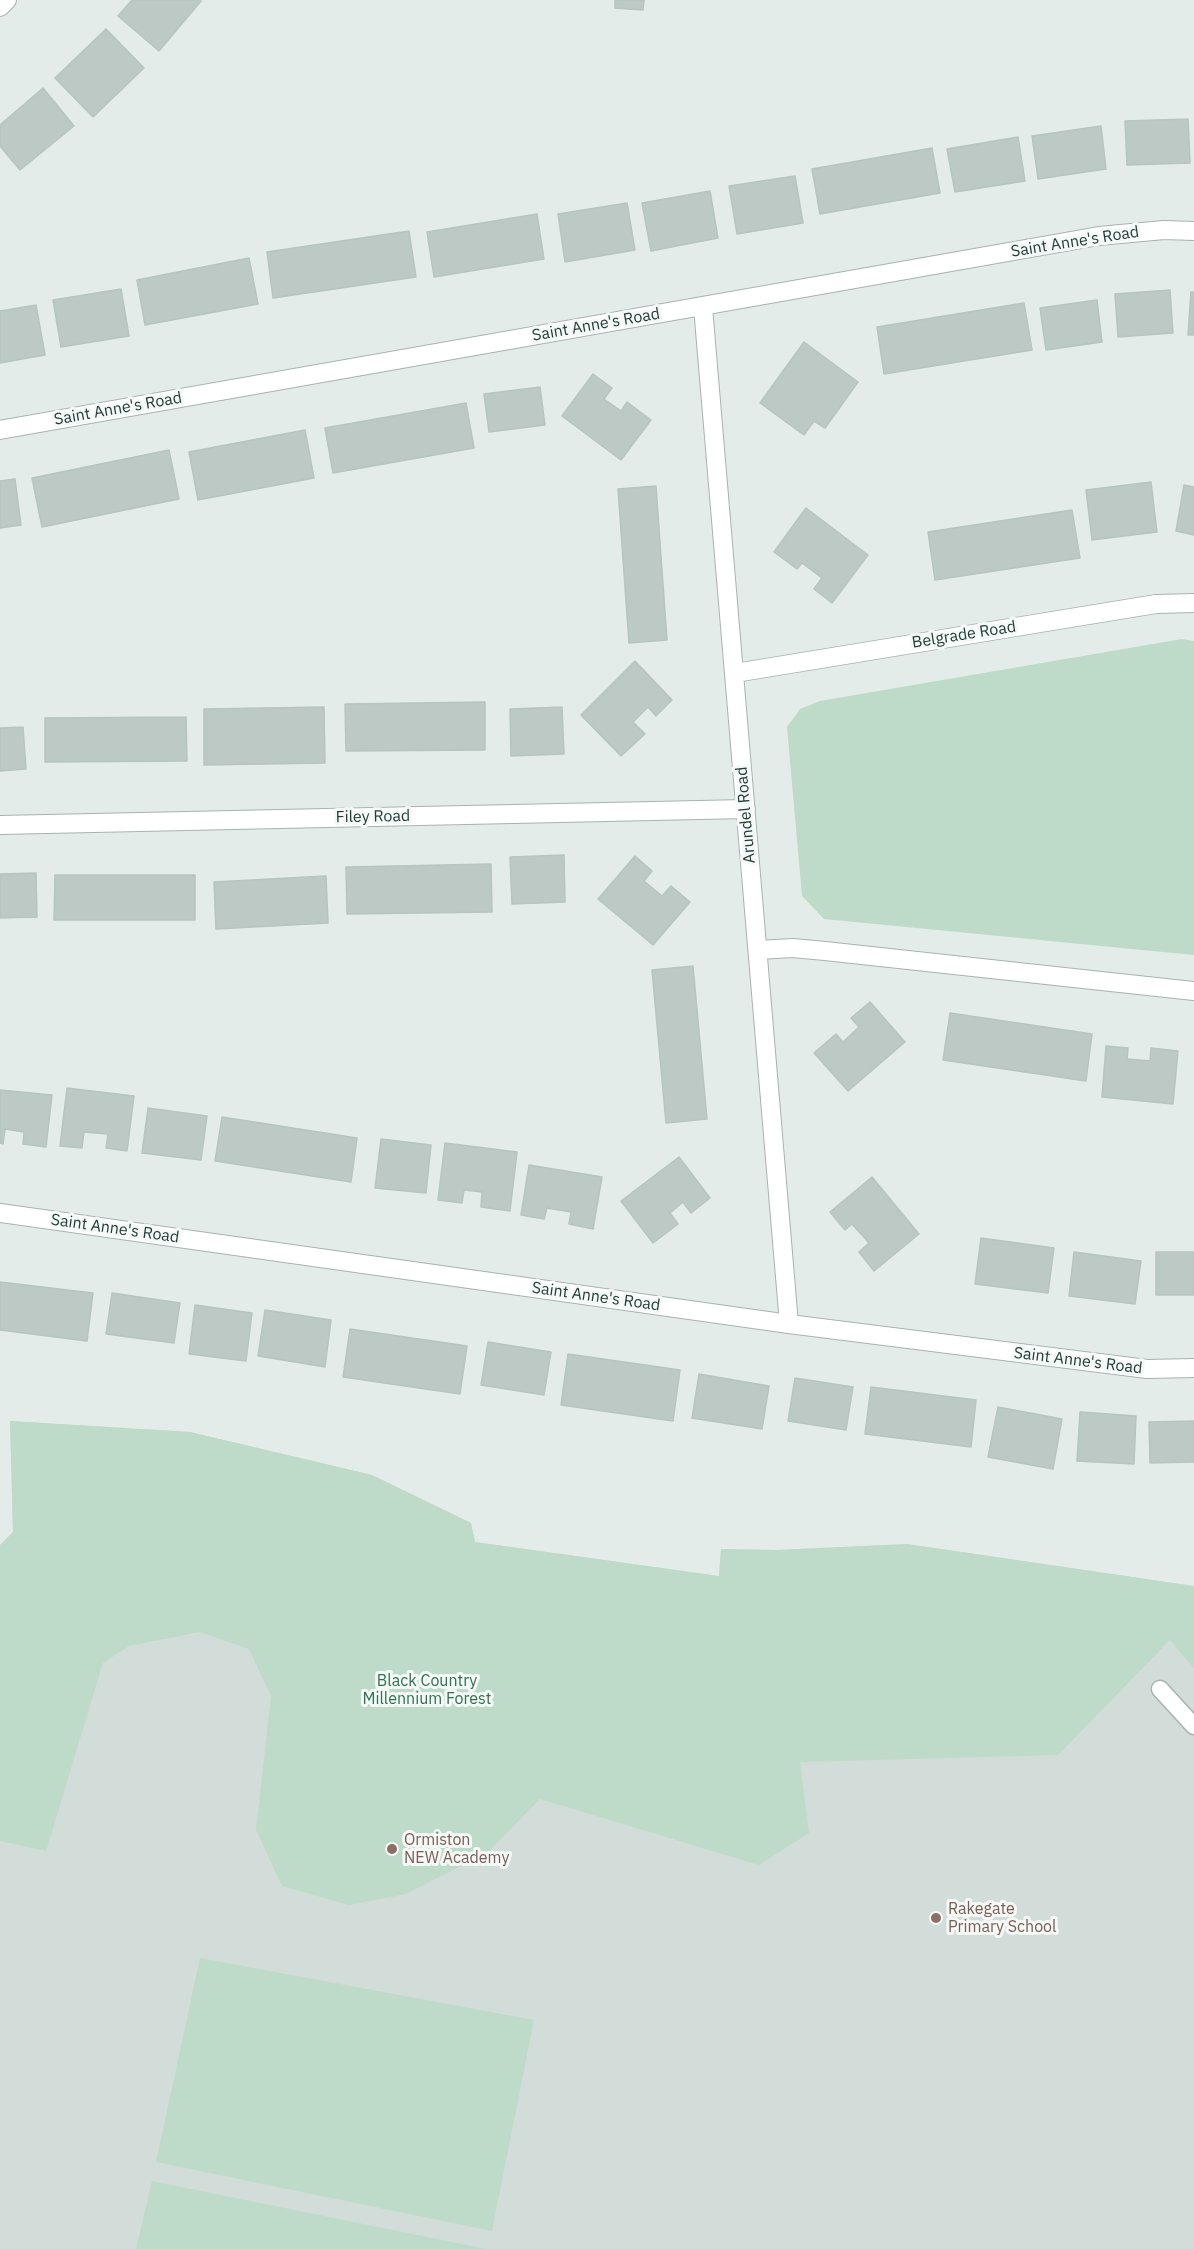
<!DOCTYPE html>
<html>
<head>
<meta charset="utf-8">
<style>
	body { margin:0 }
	canvas { display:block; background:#e3ece9 }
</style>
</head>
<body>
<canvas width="1194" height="2249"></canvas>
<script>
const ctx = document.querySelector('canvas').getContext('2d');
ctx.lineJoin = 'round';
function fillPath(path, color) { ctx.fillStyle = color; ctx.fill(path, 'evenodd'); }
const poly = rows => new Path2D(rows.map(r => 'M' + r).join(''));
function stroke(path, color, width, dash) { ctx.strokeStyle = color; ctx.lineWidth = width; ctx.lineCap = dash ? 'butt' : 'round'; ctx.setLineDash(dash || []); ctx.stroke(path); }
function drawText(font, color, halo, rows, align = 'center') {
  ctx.font = font + ' "IBM Plex Sans",sans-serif'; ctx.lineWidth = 6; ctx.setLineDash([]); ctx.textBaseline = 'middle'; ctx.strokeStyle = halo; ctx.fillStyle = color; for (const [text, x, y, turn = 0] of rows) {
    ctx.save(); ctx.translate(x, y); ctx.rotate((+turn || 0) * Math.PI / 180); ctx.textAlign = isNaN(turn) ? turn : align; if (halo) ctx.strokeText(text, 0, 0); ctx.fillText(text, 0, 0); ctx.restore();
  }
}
const built = poly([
	[10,1421,190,1432,372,1475,471,1523,475,1542,719,1576,721,1549,776,1550,907,1544,1194,1586,1194,2249,0,2249,0,1545,13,1532]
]);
const green = poly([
	[1182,639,1194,641,1194,955,824,919,802,896,787,727,800,709,820,701],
	[10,1421,190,1432,372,1475,471,1523,475,1542,719,1576,721,1549,776,1550,907,1544,1194,1586,1194,1668,1170,1640,1058,1755,800,1762,809,1833,759,1865,540,1799,488,1852,406,1894,349,1905,282,1886,256,1830,271,1696,249,1649,200,1632,129,1646,103,1663,46,1851,0,1841,0,1545,13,1532],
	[200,1958,534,2020,492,2231,156,2162],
	[152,2181,486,2249,136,2249]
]);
const building = poly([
	[132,0,200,0,201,1,159,51,118,16,132,0],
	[615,0,644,0,643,10,615,8,615,0],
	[106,29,144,68,93,117,55,78,106,29],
	[43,88,74,126,20,170,0,146,0,125,43,88],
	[1188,119,1190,163,1127,165,1125,121,1188,119],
	[1101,126,1106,169,1038,179,1032,136,1101,126],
	[1018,137,1025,181,955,192,947,149,1018,137],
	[932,148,940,193,820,214,812,169,932,148],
	[795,176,803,223,737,234,729,186,795,176],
	[710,191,718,238,651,251,642,203,710,191],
	[627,203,635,250,565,262,558,214,627,203],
	[537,214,544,259,434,277,427,232,537,214],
	[409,231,416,277,273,298,267,252,409,231],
	[249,258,258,304,145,325,137,280,249,258],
	[121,289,129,336,61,347,53,300,121,289],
	[1170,290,1173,333,1118,337,1115,294,1170,290],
	[1191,292,1194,292,1194,335,1188,335,1191,292],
	[1097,300,1102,342,1046,350,1040,308,1097,300],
	[1024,303,1032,350,884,374,877,327,1024,303],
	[36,305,45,355,0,363,0,311,36,305],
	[804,342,858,382,825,428,814,421,804,435,760,403,804,342],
	[593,374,612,388,604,399,621,411,627,402,651,420,621,460,562,416,593,374],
	[540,387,545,425,489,432,484,394,540,387],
	[466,403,474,448,333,473,325,428,466,403],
	[305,430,314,478,198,500,189,452,305,430],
	[169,450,179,499,42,527,32,478,169,450],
	[15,479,21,525,0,528,0,481,15,479],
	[1151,482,1157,532,1092,540,1086,490,1151,482],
	[1184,485,1194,487,1194,535,1176,531,1184,485],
	[656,486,667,640,629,643,618,489,656,486],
	[806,508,868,555,832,603,814,589,822,578,802,563,797,569,774,552,806,508],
	[1072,510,1080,558,935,580,928,532,1072,510],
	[635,661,672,700,656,716,648,707,633,722,645,734,621,756,581,715,635,661],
	[485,702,485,750,346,751,345,704,485,702],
	[324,707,325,763,204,765,204,709,324,707],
	[562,707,564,754,511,756,510,709,562,707],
	[186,717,187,761,45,762,45,718,186,717],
	[23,727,26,769,0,771,0,728,23,727],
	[564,855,565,902,512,904,510,857,564,855],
	[635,856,652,871,644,881,662,896,671,886,690,902,653,945,598,899,635,856],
	[491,864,492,912,347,914,346,867,491,864],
	[36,873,37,917,0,918,0,874,36,873],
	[55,875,195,875,195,920,54,920,55,875],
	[326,876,328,923,216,929,214,882,326,876],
	[693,966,707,1119,666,1123,652,970,693,966],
	[870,1002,905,1042,848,1091,814,1053,836,1034,843,1042,859,1027,851,1018,870,1002],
	[950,1013,1092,1034,1086,1081,943,1060,950,1013],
	[1106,1046,1128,1048,1127,1059,1150,1061,1151,1048,1178,1051,1173,1104,1102,1097,1106,1046],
	[67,1088,134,1096,127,1151,106,1148,108,1134,84,1132,82,1148,60,1146,67,1088],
	[0,1090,52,1095,46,1147,23,1144,24,1132,5,1129,3,1144,0,1143,0,1090],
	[148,1108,207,1116,201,1160,142,1153,148,1108],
	[222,1117,357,1138,351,1182,215,1161,222,1117],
	[381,1139,431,1145,426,1193,375,1188,381,1139],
	[445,1143,517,1152,510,1211,481,1207,482,1192,464,1190,462,1203,438,1200,445,1143],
	[679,1157,710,1198,691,1213,683,1202,670,1213,678,1224,653,1243,621,1201,679,1157],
	[529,1165,602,1177,593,1229,569,1224,571,1212,547,1208,544,1219,521,1215,529,1165],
	[872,1177,919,1234,874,1271,859,1252,869,1243,852,1224,845,1230,830,1212,872,1177],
	[981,1238,1054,1248,1048,1293,975,1284,981,1238],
	[1074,1252,1141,1261,1135,1304,1069,1296,1074,1252],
	[1156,1252,1194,1252,1194,1295,1156,1295,1156,1252],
	[0,1282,93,1293,87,1341,0,1330,0,1282],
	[112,1293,180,1303,174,1343,106,1334,112,1293],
	[195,1305,252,1313,246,1361,189,1354,195,1305],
	[265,1310,331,1320,325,1367,258,1356,265,1310],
	[350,1329,467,1346,460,1394,343,1377,350,1329],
	[488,1342,551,1352,544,1395,481,1385,488,1342],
	[568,1354,680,1370,673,1421,561,1405,568,1354],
	[699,1374,769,1386,762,1429,692,1418,699,1374],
	[795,1378,853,1387,846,1430,788,1421,795,1378],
	[871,1387,976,1400,971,1447,865,1434,871,1387],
	[998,1407,1062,1419,1053,1469,988,1457,998,1407],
	[1080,1412,1136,1416,1134,1464,1077,1461,1080,1412],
	[1194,1421,1194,1462,1150,1463,1149,1422,1194,1421]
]);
const lane = poly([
	[1160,1689,1194,1726]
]);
const street = poly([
	[0,7,7,0],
	[703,307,789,1324],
	[0,430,1099,236,1164,230,1194,231],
	[735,673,1156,604,1194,603],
	[0,825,746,809],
	[758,950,793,948,825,951,1194,991],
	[0,1213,789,1324,1147,1369,1194,1368]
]);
const markers = [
	[392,1849,6,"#8d6e63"],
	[936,1918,6,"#8d6e63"]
];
const streetNames = [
	["Saint Anne's Road",1075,242,-9],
	["Saint Anne's Road",596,325,-10],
	["Saint Anne's Road",118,409,-10],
	["Belgrade Road",964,635,-9],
	["Arundel Road",746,815,-95],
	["Filey Road",373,817,-1],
	["Saint Anne's Road",115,1229,8],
	["Saint Anne's Road",596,1297,8],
	["Saint Anne's Road",1078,1361,7]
];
const parkNames = [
	["Black Country",427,1681],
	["Millennium Forest",427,1699]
];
const educationNames = [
	["Ormiston",404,1840],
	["NEW Academy",404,1858],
	["Rakegate",948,1909],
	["Primary School",948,1927]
];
fillPath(built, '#d2dcd8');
fillPath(green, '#bedbc9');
fillPath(building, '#bcc9c5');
stroke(building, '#b6c5c0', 1.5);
stroke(lane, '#a6b4b0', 19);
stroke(street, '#a6b4b0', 20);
stroke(lane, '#fff', 16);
stroke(street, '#fff', 18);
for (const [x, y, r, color] of markers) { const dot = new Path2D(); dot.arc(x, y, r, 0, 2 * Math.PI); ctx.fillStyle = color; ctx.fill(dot); stroke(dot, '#f4f9f7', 2); }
drawText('16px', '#243c38', '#f4f9f7', streetNames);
drawText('16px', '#31704f', '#f4f9f7', parkNames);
drawText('16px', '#785e54', '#f4f9f7', educationNames, 'left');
</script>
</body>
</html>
